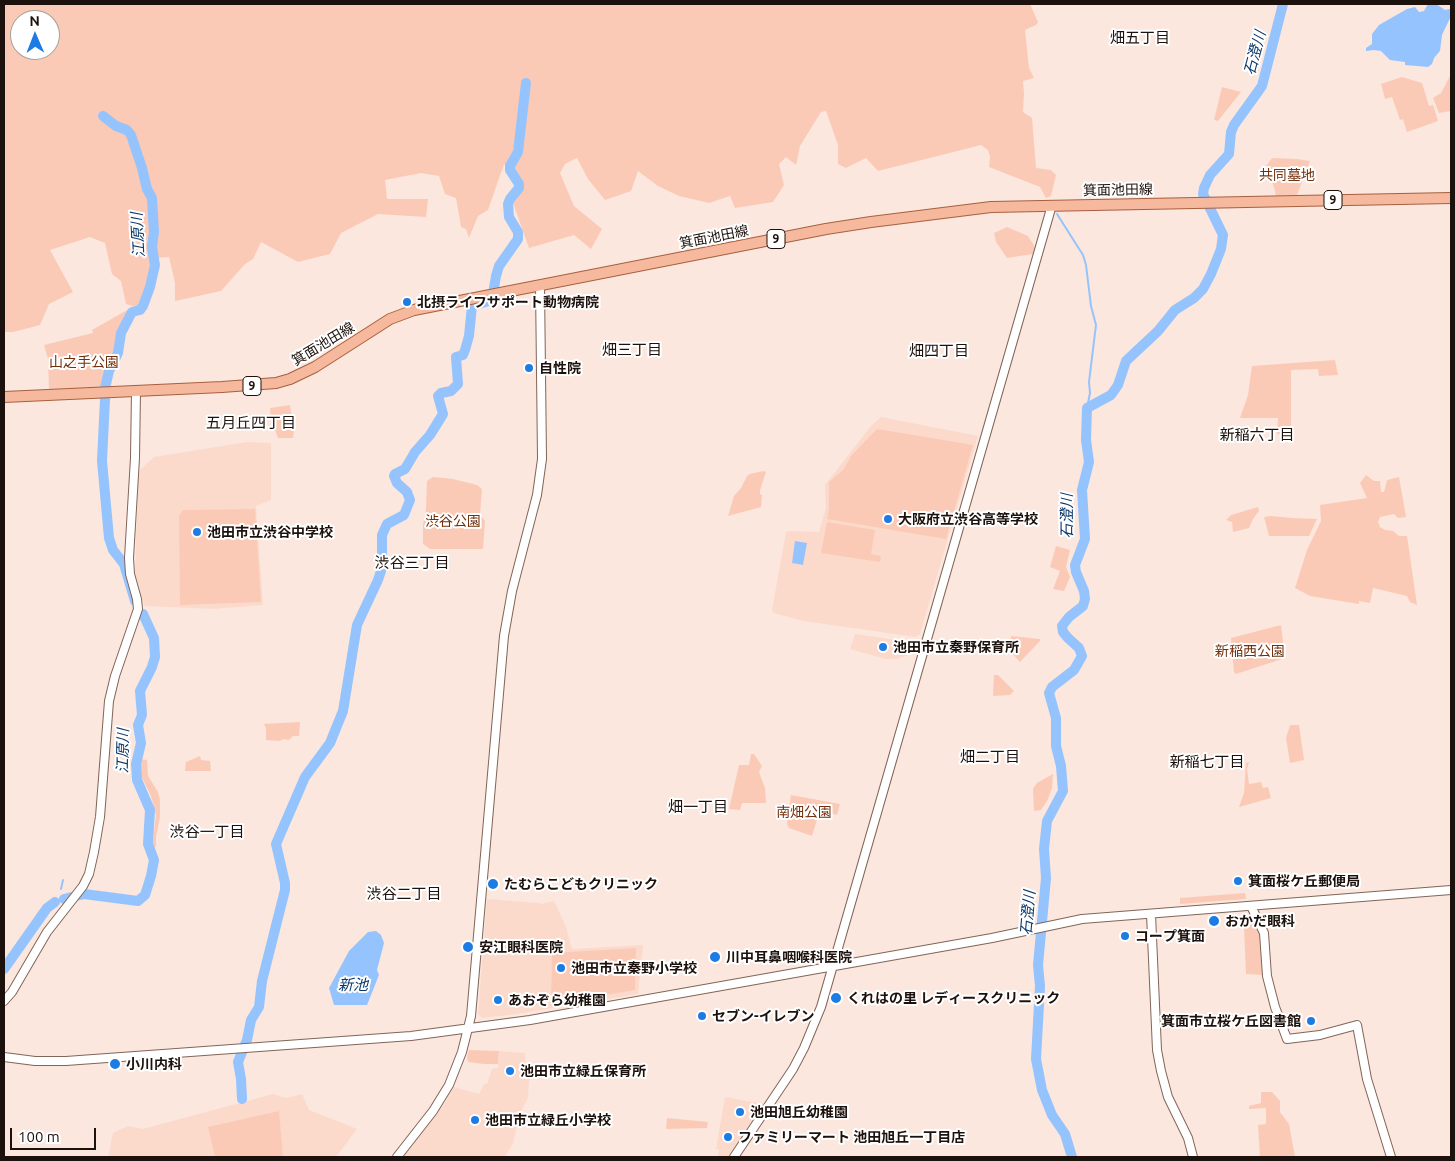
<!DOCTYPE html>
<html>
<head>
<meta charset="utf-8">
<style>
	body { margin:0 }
	#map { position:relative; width:1455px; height:1161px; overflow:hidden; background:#fbe7de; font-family:Ubuntu,sans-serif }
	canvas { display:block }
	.frame { position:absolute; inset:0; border:5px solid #1c110c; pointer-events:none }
	.north { position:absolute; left:10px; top:10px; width:50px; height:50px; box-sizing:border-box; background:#fff; border:1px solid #a4a09e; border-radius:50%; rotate:359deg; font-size:14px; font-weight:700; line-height:20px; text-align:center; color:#1c110c }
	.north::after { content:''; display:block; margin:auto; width:18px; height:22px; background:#1d7be4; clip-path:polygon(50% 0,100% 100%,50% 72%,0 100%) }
	.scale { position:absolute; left:10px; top:1128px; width:86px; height:22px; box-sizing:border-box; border:2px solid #1c110c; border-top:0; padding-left:6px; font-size:15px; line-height:18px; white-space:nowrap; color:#1c110c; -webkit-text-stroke:4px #fff; paint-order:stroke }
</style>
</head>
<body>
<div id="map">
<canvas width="1455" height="1161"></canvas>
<div class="frame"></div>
<div class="north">N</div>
<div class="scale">100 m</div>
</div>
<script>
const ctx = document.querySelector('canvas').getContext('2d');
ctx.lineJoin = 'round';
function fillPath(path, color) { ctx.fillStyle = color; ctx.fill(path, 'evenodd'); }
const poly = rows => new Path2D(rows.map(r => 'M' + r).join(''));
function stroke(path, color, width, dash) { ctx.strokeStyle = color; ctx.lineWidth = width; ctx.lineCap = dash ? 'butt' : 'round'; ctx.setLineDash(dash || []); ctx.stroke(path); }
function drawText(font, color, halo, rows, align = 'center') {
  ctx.font = font + ' Ubuntu,"Noto Sans JP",sans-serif'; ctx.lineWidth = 4; ctx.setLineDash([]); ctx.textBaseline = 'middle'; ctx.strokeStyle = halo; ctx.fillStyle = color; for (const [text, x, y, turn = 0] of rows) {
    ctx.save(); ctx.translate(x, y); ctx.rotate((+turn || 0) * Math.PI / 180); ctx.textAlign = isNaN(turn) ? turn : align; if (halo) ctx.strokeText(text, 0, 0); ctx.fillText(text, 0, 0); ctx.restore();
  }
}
const built = poly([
	[881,417,978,436,920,634,916,637,803,621,774,613,772,610,786,532,788,531,819,532,826,508,825,485,871,426],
	[247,442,271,443,271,500,256,506,263,605,214,609,145,606,143,602,135,574,138,479,140,470,154,457],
	[855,634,917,643,918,644,915,653,896,659,885,659,850,649],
	[487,899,539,903,541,904,554,901,566,927,572,949,643,945,638,994,517,1014,482,1018,478,1014],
	[499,1051,525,1053,526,1069,532,1073,529,1082,528,1098,520,1113,513,1143,505,1157,403,1157,445,1103,454,1087,479,1094,484,1084,487,1084,492,1069,498,1068],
	[273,1094,286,1098,302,1094,309,1110,357,1129,336,1157,108,1157,113,1133,128,1126,143,1129],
	[725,1097,764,1104,742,1135,724,1131,742,1136,728,1157,718,1157,719,1149,716,1149]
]);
const green = poly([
	[4,4,1030,4,1038,22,1036,25,1025,30,1029,68,1034,78,1023,81,1024,94,1023,112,1032,118,1036,168,1051,170,1056,175,1051,196,1046,198,1040,187,989,167,990,157,988,150,981,145,878,171,866,158,846,168,838,164,838,145,826,111,821,112,800,146,796,165,786,157,779,164,784,185,773,202,735,208,730,196,709,203,679,196,658,186,638,171,631,191,605,200,588,179,577,158,565,164,560,173,574,206,602,229,591,249,574,235,529,248,513,203,517,182,504,164,488,210,478,216,469,238,466,229,461,227,456,198,445,194,439,176,421,173,385,180,387,199,428,199,426,217,378,214,341,233,330,254,298,262,261,242,253,259,245,264,221,291,175,301,175,283,169,257,155,258,142,309,126,304,121,281,112,274,105,243,90,237,50,250,73,292,49,304,40,325,13,332,4,332],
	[20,20,50,20,50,50,20,50],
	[1451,74,1451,111,1439,113,1433,98,1441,93],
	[1402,77,1422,83,1429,106,1433,105,1438,121,1407,132,1403,119,1400,120,1392,97,1385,99,1381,84],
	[1222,87,1241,92,1218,121,1214,120],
	[1272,158,1297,159,1310,161,1297,195,1276,196,1274,187,1266,166],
	[1007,227,1028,236,1035,247,1033,254,1007,258,996,242,994,233],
	[129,309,138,309,132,310,129,314,120,333,117,353,107,372,104,387,49,389,48,359,44,345,93,333,92,330],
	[1335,360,1338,375,1319,376,1318,369,1291,370,1291,435,1277,434,1278,418,1240,418,1248,395,1252,366],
	[290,405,294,431,293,438,278,438,271,420,270,408],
	[877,429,973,445,946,539,827,519,829,509,829,482,844,469,851,456],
	[763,471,766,472,760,490,760,494,762,495,761,507,728,516,734,496,741,488,747,476,750,474],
	[1366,475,1374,481,1380,481,1381,492,1384,492,1387,480,1399,477,1406,517,1398,518,1394,514,1380,517,1378,522,1380,527,1385,530,1393,531,1399,536,1407,536,1417,605,1410,602,1407,596,1373,588,1370,603,1359,601,1359,604,1310,596,1295,588,1307,550,1321,521,1320,505,1367,498,1360,483],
	[433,477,453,479,477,485,482,489,480,514,485,521,483,549,430,549,423,544,423,525,426,508,427,481],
	[1258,507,1259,511,1253,519,1249,528,1233,532,1232,522,1226,520,1231,515],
	[255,509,261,602,180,605,179,516,183,510],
	[1271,516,1292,518,1317,519,1309,536,1269,536,1264,517],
	[827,522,875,530,871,554,881,556,880,562,821,553],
	[1056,546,1070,550,1066,567,1070,577,1064,591,1053,589,1060,571,1050,567],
	[1281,625,1285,658,1236,674,1234,672,1231,638],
	[1011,636,1040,639,1040,641,1020,662,1009,650],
	[994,675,998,675,1014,691,1010,695,993,696],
	[300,722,299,736,293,736,289,740,284,739,279,741,266,740,266,728,264,724],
	[1290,725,1299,725,1304,760,1290,763,1286,738],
	[751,754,754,754,762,766,759,772,765,788,766,803,742,803,740,810,729,809,739,765,749,765],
	[200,756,201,760,210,761,211,771,185,771,186,762],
	[141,759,147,760,148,776,158,792,160,800,160,817,156,837,156,846,154,848,153,843,156,815,151,796,141,776],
	[1249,762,1247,769,1249,784,1261,782,1263,788,1268,787,1271,798,1239,807,1244,793,1246,763],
	[1053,774,1052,788,1047,801,1041,810,1034,811,1033,789,1037,783],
	[791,795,840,804,837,815,820,810,812,836,789,828,787,824],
	[1245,893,1246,899,1180,904,1180,898],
	[1250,913,1261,938,1264,975,1246,974,1244,928,1248,925],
	[636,948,635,990,551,1004,552,953],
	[469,1050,499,1051,498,1064,484,1064,468,1062,467,1057],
	[1261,1092,1272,1092,1280,1101,1280,1112,1289,1124,1295,1157,1260,1157,1258,1125,1266,1124,1266,1108,1249,1109,1249,1106,1261,1103],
	[279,1111,283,1157,215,1157,208,1127],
	[667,1118,708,1122,707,1128,666,1129]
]);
const water = poly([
	[1428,4,1436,4,1445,10,1450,9,1451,11,1451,16,1442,35,1440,51,1434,58,1432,64,1428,67,1405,65,1405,62,1390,60,1381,51,1374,50,1366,51,1366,48,1372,44,1372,34,1379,25,1407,9,1415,7,1419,12,1424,11],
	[795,541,807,543,803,565,792,563],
	[376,931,381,935,384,943,377,970,379,975,367,1005,334,1005,329,988,349,951,368,932]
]);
const stream = poly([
	[1057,214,1083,255,1086,265,1091,306,1096,325,1089,382,1090,393,1087,408],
	[61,889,63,880],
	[53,902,54,901]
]);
const river = poly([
	[103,116,116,126,127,130,131,135,142,168,147,189,152,198,154,232,152,247,155,265,150,287,143,306,140,310,132,312,121,333,118,353,109,371,105,388],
	[105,399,102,461,109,538,113,550,124,564,135,601],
	[64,899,84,894,138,901,145,895,151,876,154,860,148,844,150,810,137,780,136,764,141,743,138,725,142,715,140,691,152,667,155,657,154,638,143,614],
	[4,969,47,908,55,902],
	[242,1099,241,1079,238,1062,247,1040,251,1020,259,1007,262,981,285,890,285,883,276,844,305,777,330,743,343,711,357,625,378,580,382,568,382,535,387,524,404,515,410,500,407,492,397,483,394,476,395,474,405,469,415,452,430,435,443,414,438,396,441,393,451,391,458,384,456,357,463,355,465,350,469,336,472,306,492,300,496,276,499,266,518,239,518,232,509,217,508,204,510,199,519,188,519,184,510,170,510,166,518,152,526,83],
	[1072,1157,1065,1134,1052,1115,1042,1090,1036,1059,1040,986,1038,965,1046,878,1044,849,1047,821,1063,791,1061,766,1056,746,1056,718,1049,693,1052,687,1074,670,1082,656,1079,648,1068,638,1063,632,1062,626,1069,617,1083,606,1085,599,1084,591,1076,572,1075,565,1085,539,1082,490,1089,462,1086,440,1087,408,1111,395,1118,385,1126,361,1158,331,1175,310,1194,298,1203,289,1211,274,1221,249,1223,235,1203,194,1204,188,1210,175,1229,154,1231,132,1234,125,1262,86,1283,4]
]);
const tertiary = poly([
	[1251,906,1264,933,1267,976,1275,1007,1287,1039,1320,1035,1357,1025,1367,1079,1391,1157],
	[1151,914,1157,1050,1161,1071,1168,1097,1188,1138,1193,1157],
	[4,1001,12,992,47,932,83,886,89,874,94,852,100,817,109,701,115,676,138,609,137,599,130,574,129,558,135,458,136,391],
	[4,1057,35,1061,66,1061,411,1036,530,1020,992,938,1082,919,1451,890],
	[397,1157,433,1111,449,1085,462,1052,471,1016,504,636,512,591,537,495,542,459,540,285],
	[734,1157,793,1069,804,1048,821,1007,1052,205]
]);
const primary = poly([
	[4,397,222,387,276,383,290,379,315,367,390,319,414,310,826,229,871,222,991,207,1451,198]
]);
const markers = [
	[407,302,5,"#1d7be4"],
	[529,368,5,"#1d7be4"],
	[888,519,5,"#1d7be4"],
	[197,532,5,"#1d7be4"],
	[883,647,5,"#1d7be4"],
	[1238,881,5,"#1d7be4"],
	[493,884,6,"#1d7be4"],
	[1214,921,6,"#1d7be4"],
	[1125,936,5,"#1d7be4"],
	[468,947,6,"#1d7be4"],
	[715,957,6,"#1d7be4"],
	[561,968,5,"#1d7be4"],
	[836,998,6,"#1d7be4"],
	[498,1000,5,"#1d7be4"],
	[702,1016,5,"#1d7be4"],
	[1311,1021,5,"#1d7be4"],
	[115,1064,6,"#1d7be4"],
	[510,1071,5,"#1d7be4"],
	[740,1112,5,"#1d7be4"],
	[475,1120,5,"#1d7be4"],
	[728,1137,5,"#1d7be4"]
];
const shields = [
	[1333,200,18],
	[776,239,18],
	[252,386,18]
];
const shieldNames = [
	["9",1333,200],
	["9",776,239],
	["9",252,386]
];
const parkNames = [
	["共同墓地",1287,175],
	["山之手公園",84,362],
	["渋谷公園",453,521],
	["新稲西公園",1250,651],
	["南畑公園",804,812]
];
const streetNames = [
	["箕面池田線",1118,190,-1],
	["箕面池田線",714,237,-11],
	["箕面池田線",323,344,-31]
];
const poiNames = [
	["北摂ライフサポート動物病院",417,302],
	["自性院",539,368],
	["大阪府立渋谷高等学校",898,519],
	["池田市立渋谷中学校",207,532],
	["池田市立秦野保育所",893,647],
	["箕面桜ケ丘郵便局",1248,881],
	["たむらこどもクリニック",504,884],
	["おかだ眼科",1225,921],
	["コープ箕面",1135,936],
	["安江眼科医院",479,947],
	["川中耳鼻咽喉科医院",726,957],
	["池田市立秦野小学校",571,968],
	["くれはの里 レディースクリニック",847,998],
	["あおぞら幼稚園",508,1000],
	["セブン-イレブン",712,1016],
	["箕面市立桜ケ丘図書館",1301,1021,"right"],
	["小川内科",126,1064],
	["池田市立緑丘保育所",520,1071],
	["池田旭丘幼稚園",750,1112],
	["池田市立緑丘小学校",485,1120],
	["ファミリーマート 池田旭丘一丁目店",738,1137]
];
const neighbourhoodNames = [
	["畑五丁目",1140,38],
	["畑三丁目",632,350],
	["畑四丁目",939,351],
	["五月丘四丁目",251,423],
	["新稲六丁目",1257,435],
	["渋谷三丁目",412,563],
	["畑二丁目",990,757],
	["新稲七丁目",1207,762],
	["畑一丁目",698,807],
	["渋谷一丁目",207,832],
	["渋谷二丁目",404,894]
];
const waterNames = [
	["石澄川",1255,53,-75],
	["江原川",138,235,-93],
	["石澄川",1067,516,-90],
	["江原川",123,751,-89],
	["石澄川",1028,913,-85],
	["新池",353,985]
];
fillPath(built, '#fbdacc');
fillPath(green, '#fbcab6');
fillPath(water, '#95c3fe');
stroke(stream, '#95c3fe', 2);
stroke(river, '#95c3fe', 10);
stroke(tertiary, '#816558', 10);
stroke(primary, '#a66040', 12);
stroke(tertiary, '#fff', 8);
stroke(primary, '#f6b99d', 10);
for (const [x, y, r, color] of markers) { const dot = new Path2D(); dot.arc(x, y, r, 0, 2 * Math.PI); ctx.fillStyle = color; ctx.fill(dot); stroke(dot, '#fff', 2); }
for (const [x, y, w] of shields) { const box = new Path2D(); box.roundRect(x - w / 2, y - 9.5, w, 19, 4); ctx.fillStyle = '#fff'; ctx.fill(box); stroke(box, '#1c110c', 1); }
drawText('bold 12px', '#1c110c', null, shieldNames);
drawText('14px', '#71300e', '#fff', parkNames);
drawText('14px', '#1c110c', '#fff', streetNames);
drawText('bold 14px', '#1c110c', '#fff', poiNames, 'left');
drawText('15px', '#1c110c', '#fff', neighbourhoodNames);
drawText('italic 15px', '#0a386c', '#fff', waterNames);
</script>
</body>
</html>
